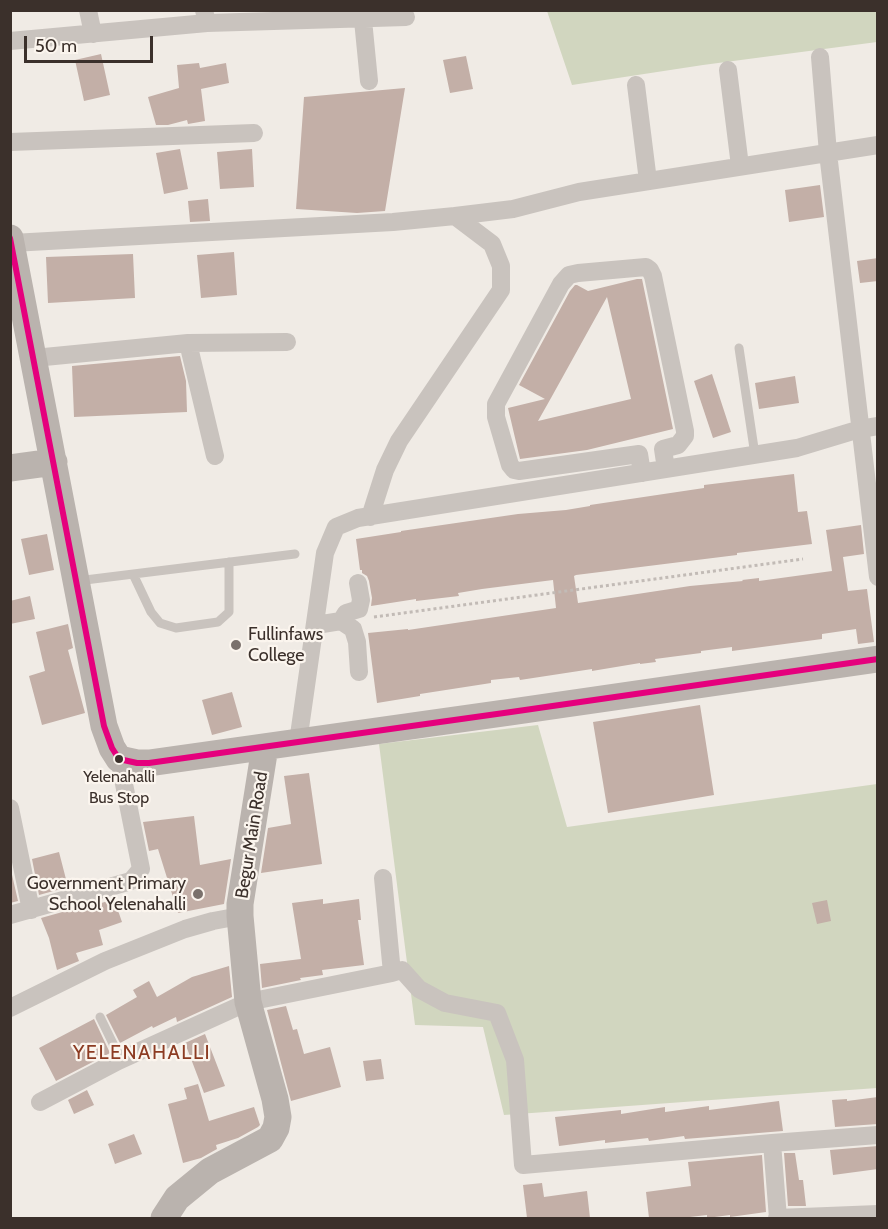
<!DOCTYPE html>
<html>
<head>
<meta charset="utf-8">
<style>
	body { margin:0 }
	#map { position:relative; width:888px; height:1229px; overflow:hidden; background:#f0ebe5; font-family:Cabin,sans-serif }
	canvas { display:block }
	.frame { position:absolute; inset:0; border:12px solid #3b302b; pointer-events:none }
	.scale { position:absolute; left:24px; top:36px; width:129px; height:27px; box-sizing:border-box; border:3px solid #3b302b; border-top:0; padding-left:8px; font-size:18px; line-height:21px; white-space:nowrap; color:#3b302b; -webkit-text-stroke:4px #fbf5ee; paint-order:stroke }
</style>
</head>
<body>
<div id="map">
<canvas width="888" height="1229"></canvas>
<div class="frame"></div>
<div class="scale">50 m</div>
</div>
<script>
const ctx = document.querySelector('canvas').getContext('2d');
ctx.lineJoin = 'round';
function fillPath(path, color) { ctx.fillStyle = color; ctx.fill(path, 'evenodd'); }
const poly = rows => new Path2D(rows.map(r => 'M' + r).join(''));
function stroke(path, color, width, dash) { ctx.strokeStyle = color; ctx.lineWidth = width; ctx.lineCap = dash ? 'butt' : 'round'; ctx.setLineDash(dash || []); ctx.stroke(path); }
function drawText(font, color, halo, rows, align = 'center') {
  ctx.font = font + ' Cabin,sans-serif'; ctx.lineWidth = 4.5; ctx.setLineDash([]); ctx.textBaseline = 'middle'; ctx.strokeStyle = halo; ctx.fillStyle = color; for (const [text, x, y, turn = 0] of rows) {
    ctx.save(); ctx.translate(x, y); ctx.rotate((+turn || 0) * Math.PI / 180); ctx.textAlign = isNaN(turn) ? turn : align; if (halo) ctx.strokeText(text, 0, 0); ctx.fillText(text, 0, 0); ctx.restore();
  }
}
const green = poly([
	[547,11,877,11,877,42,703,65,572,85],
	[538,725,567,827,877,784,877,1088,504,1115,483,1027,415,1025,379,744]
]);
const building = poly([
	[101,54,110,95,84,101,75,60],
	[466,56,473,89,450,93,443,60],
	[199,63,200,68,226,63,229,83,201,89,205,121,188,124,187,120,168,125,156,125,148,97,179,88,177,65],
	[405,88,385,211,357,213,296,209,304,97],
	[180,149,188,189,164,194,156,153],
	[252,149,254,187,220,189,217,152],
	[820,185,824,217,789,222,785,190],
	[208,199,210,221,190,222,188,201],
	[234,252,237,295,201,298,197,255],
	[133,254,135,298,48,303,46,257],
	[878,258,878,281,860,283,857,261],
	[637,279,642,279,673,429,587,450,520,459,508,408,545,399,519,385,570,291,575,285,577,285,588,291],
	[607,297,631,399,538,421,551,398],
	[180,356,186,381,187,412,74,417,72,366],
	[712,374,731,432,713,438,694,381],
	[795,376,799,403,759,409,755,383],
	[794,474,798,512,807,511,812,544,737,553,737,555,576,575,574,576,578,603,690,586,743,581,742,580,759,578,759,581,832,571,826,530,861,525,864,554,843,557,848,591,867,589,874,642,858,644,856,629,822,634,822,639,732,651,732,647,701,651,701,653,655,659,656,662,640,664,640,663,592,671,592,669,520,680,519,677,491,680,491,683,420,694,420,696,377,703,368,633,408,629,408,630,556,608,553,580,482,589,458,593,459,596,416,601,416,599,371,606,372,598,369,581,367,576,362,573,362,570,360,570,356,539,401,532,401,531,518,514,566,510,590,506,590,505,704,488,704,485],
	[47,534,54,570,29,575,21,539],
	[30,596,35,619,10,624,10,601],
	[68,624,73,648,68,650,85,713,42,725,29,676,45,671,36,632],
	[232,692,242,727,212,735,202,700],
	[700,705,714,795,608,813,593,722],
	[309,773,322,864,261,873,268,828,291,824,284,776],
	[194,816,200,865,231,859,224,904,178,913,158,849,149,851,143,822],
	[59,852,68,887,39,895,32,859],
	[10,866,18,901,10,903],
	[114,899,122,922,99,930,103,945,76,953,79,961,57,970,49,938,41,918,91,904,92,906],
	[323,899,323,904,359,899,361,920,358,920,364,965,322,970,323,975,300,978,301,980,262,988,260,964,301,959,292,903],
	[827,900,831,921,817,924,812,903],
	[229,966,232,997,177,1022,176,1017,153,1028,152,1026,120,1043,106,1015,137,997,133,990,149,981,157,997,192,977],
	[286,1006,293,1030,297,1029,304,1054,330,1047,341,1087,291,1101,267,1010],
	[94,1019,110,1053,56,1081,39,1048],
	[205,1034,225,1086,204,1093,185,1043],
	[381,1059,384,1079,366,1081,363,1061],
	[198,1084,209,1121,254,1107,260,1125,258,1127,238,1138,216,1145,217,1149,201,1158,183,1163,168,1104,187,1099,184,1088],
	[87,1090,94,1105,74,1114,68,1100],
	[878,1097,878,1124,835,1127,832,1100,847,1099,847,1101],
	[779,1101,783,1131,685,1139,684,1136,649,1141,648,1138,605,1143,605,1140,559,1146,555,1117,621,1110,621,1114,665,1107,665,1112,709,1106,709,1110],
	[134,1134,142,1154,115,1164,108,1144],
	[878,1146,878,1169,833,1175,830,1150],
	[784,1153,795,1153,799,1180,803,1180,806,1206,788,1206],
	[762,1155,766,1212,730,1217,730,1215,707,1218,707,1215,681,1218,678,1218,678,1217,649,1218,646,1192,691,1186,688,1162],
	[542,1183,544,1197,587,1191,590,1218,527,1218,523,1185]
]);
const path = poly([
	[374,617,803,559]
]);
const lane = poly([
	[739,348,755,455],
	[133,574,151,612,160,623,176,628,218,622,229,612,229,562],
	[77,581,295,554],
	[100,1017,121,1060]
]);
const street = poly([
	[88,10,93,34],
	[362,10,369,81],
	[207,23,406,17],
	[10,41,207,23,204,10],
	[820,57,828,153,878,577],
	[728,70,740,166],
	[636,85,648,181],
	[10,142,254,133],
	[12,243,393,222,455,216,513,209,579,192,878,145],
	[188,343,215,456],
	[34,358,188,343,287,342],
	[642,473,639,454,519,471,514,470,510,465,496,417,496,404,561,284,569,275,578,273,646,267,650,270,653,276,685,431,685,436,678,445,663,449,666,469],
	[370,517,385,470,399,441,501,290,501,266,492,244,455,216],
	[341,621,353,629,357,642,359,672],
	[316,625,341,621,346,613,359,609,361,600,358,583],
	[298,742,325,553,336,527,358,518,797,448,860,429,878,426],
	[10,808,31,910],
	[10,915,131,881,141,869,119,759],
	[392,973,402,970,419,989,445,1003,497,1013,515,1060,523,1165,772,1143,878,1135],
	[10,1008,105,961,185,929,213,921,240,916],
	[40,1102,118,1061,248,1002,392,973,383,878],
	[772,1143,778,1218],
	[777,1218,878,1214]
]);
const secondary = poly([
	[10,238,104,726,112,748,119,759,137,763,149,763,511,712,878,659],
	[10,468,54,462],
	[164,1218,177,1198,210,1171,270,1139,276,1128,278,1117,275,1099,248,1002,240,916,240,904,265,747]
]);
const bus1 = poly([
	[10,238,104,726,112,748,119,759,137,763,149,763,511,712,878,659]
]);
const markers = [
	[236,645,6,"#7a716c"],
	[119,759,5,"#3b302b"],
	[198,894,6,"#7a716c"]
];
const busNames = [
	["Yelenahalli",119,777],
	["Bus Stop",119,798]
];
const poiNames = [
	["Fullinfaws",248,635],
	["College",248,656],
	["Government Primary",186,884,"right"],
	["School Yelenahalli",186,905,"right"]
];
const streetNames = [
	["Begur Main Road",252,835,-81]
];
const neighbourhoodNames = [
	["YELENAHALLI",142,1053]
];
fillPath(green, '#d1d6bf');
fillPath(building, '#c3afa7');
stroke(path, '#c2bbb6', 3, [3, 3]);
stroke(lane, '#c9c3be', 9);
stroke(street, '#c9c3be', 18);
stroke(secondary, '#bab3ae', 27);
stroke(bus1, '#e5007d', 6);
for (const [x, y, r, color] of markers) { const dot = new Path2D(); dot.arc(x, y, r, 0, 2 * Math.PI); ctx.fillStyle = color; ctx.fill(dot); stroke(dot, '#fbf5ee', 2); }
drawText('16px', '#3b302b', '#fbf5ee', busNames);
drawText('18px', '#3b302b', '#fbf5ee', poiNames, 'left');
drawText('18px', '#3b302b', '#fbf5ee', streetNames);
ctx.letterSpacing = '1.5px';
drawText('20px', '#8c3b22', '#fbf5ee', neighbourhoodNames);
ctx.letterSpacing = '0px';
</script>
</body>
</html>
